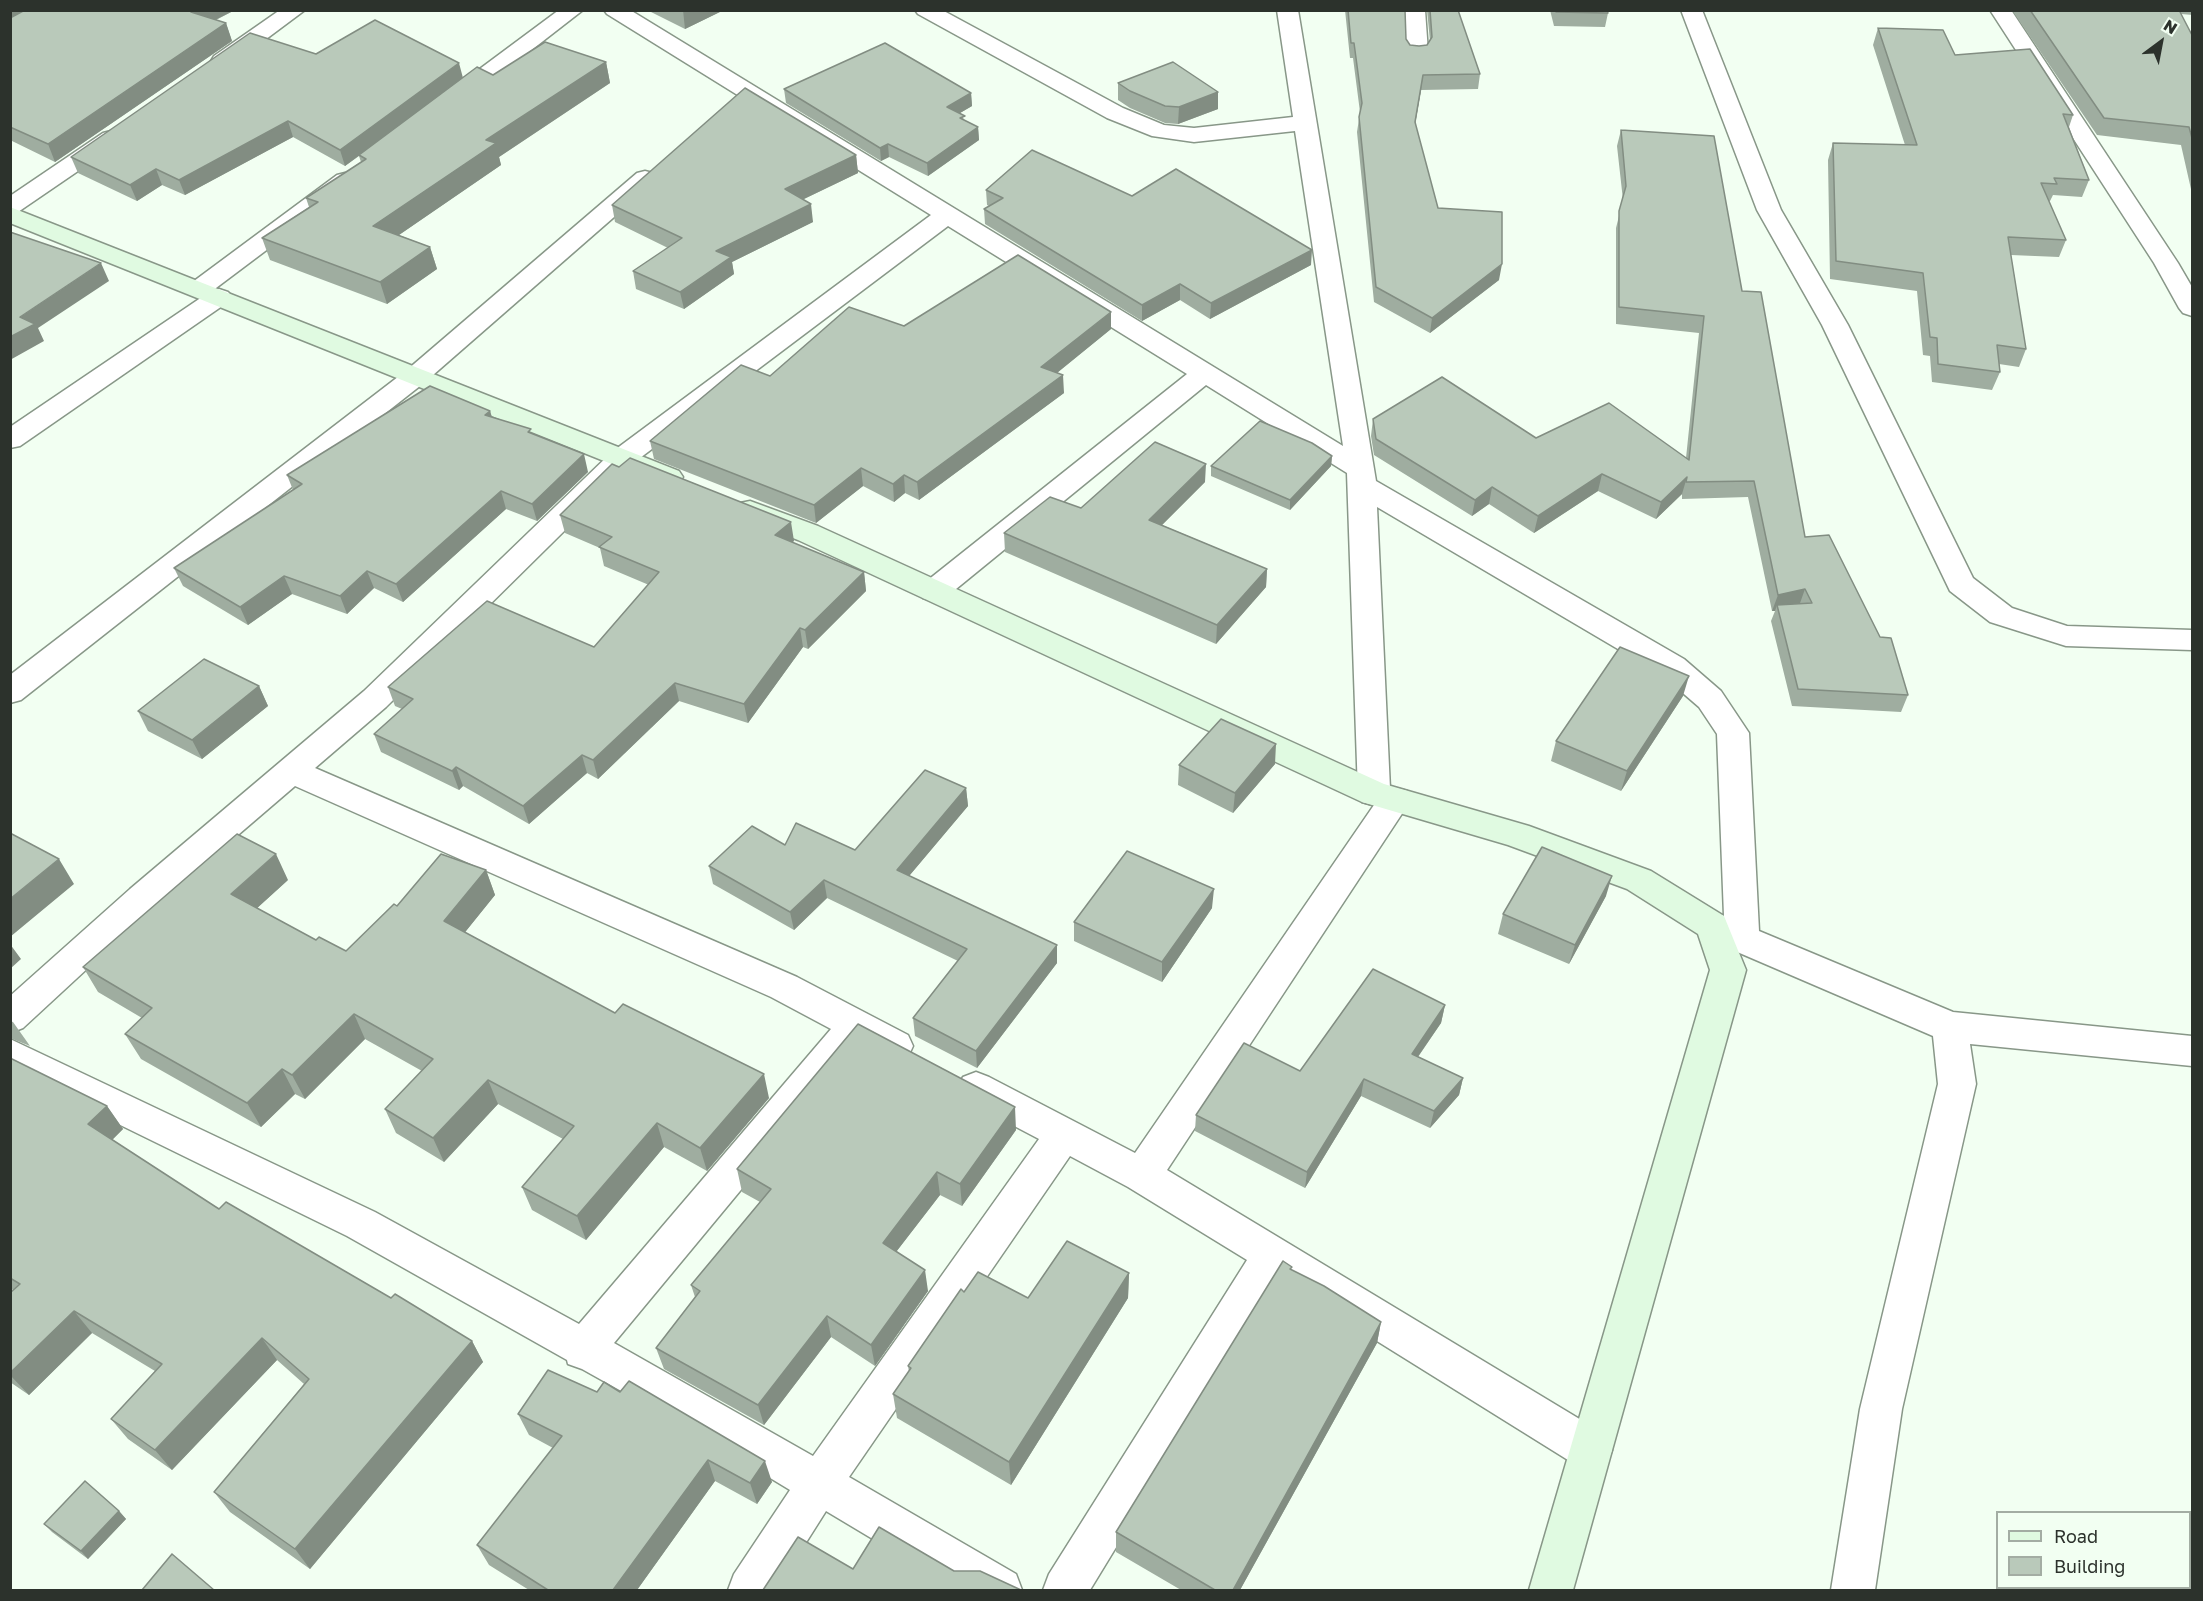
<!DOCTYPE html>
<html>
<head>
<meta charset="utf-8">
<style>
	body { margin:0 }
	#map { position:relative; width:2203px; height:1601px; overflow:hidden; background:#f2fff2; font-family:"Golos Text",sans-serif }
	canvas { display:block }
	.frame { position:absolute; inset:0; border:12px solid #2c322c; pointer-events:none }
	.legend { position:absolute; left:1996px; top:1511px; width:195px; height:78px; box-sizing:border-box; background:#f2fff2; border:2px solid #a3ada3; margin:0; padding:8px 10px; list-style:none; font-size:18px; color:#2c322c }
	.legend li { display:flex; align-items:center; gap:12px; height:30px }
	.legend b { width:30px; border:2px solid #a3ada3 }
	.north { position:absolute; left:2131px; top:12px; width:60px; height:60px; -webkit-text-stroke:4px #f2fff2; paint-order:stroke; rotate:32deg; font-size:16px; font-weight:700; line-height:24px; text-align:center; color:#2c322c }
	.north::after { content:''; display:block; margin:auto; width:21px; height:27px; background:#2c322c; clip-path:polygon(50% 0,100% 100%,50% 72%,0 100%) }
</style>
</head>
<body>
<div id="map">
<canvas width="2203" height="1601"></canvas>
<div class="frame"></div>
<ul class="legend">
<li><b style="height:8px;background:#e0fae1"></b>Road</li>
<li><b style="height:16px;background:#b9c9ba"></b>Building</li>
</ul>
<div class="north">N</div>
</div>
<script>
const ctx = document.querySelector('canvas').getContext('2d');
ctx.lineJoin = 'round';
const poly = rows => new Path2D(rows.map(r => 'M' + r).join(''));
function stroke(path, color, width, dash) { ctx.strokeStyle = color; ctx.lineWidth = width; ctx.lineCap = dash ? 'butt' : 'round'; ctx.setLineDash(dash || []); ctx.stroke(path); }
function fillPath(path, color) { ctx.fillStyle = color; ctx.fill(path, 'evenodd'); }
const street = poly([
	[280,10,305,10,230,66,222,68,214,66,211,61,214,56,280,10],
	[559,10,583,10,462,104,454,106,446,104,443,99,446,94,559,10],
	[604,10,630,10,1343,446,1295,131,1194,142,1152,136,1107,118,918,14,915,10,942,10,1123,108,1164,125,1194,128,1293,117,1277,10,1298,10,1376,481,1684,659,1721,691,1749,733,1759,931,1953,1012,2192,1036,2192,1066,1970,1044,1976,1084,1902,1409,1875,1590,1831,1590,1860,1409,1938,1084,1933,1036,1700,936,1695,926,1700,916,1712,912,1724,916,1717,734,1699,707,1662,675,1377,507,1390,789,1395,788,1407,791,1411,800,1167,1170,1606,1435,1612,1450,1606,1465,1591,1471,1576,1465,1279,1280,1090,1590,1043,1590,1049,1574,1247,1260,1128,1187,1070,1156,849,1477,1016,1574,1022,1590,958,1590,826,1511,776,1590,728,1590,734,1574,790,1490,691,1430,582,1369,568,1364,567,1360,347,1236,10,1071,10,1039,375,1212,579,1324,831,1029,771,997,295,786,154,907,23,1028,10,1033,10,996,130,889,364,691,612,452,931,215,607,14,604,10],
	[948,226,1187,374,923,584,919,591,923,598,934,601,945,598,1206,385,1347,473,1358,793,1362,802,1374,805,1135,1153,989,1077,976,1072,963,1077,957,1088,963,1099,1039,1139,813,1456,614,1343,861,1045,895,1061,908,1057,913,1046,908,1035,797,977,315,768,386,707,632,464,948,226],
	[1404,10,1425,10,1428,52,1425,57,1417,59,1409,57,1406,52,1404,10],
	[1681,10,1702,10,1781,210,1848,325,1973,578,2012,608,2067,626,2192,630,2192,650,2066,646,1990,622,1950,591,1822,325,1757,210,1681,10],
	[1990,10,2011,10,2178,263,2192,287,2192,316,2183,313,2179,308,2154,263,1990,10],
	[111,131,119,133,122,138,119,143,18,212,10,214,10,196,103,133,111,131],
	[645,171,653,173,657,178,653,183,425,382,21,700,10,703,10,675,407,370,637,173,645,171],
	[345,173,353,175,357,180,353,185,212,291,219,289,228,292,232,297,228,302,20,446,10,448,10,427,205,295,190,294,186,289,190,284,337,175,345,173]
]);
const secondary = poly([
	[10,207,679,471,683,477,679,483,669,486,659,483,10,223,10,207],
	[750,501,818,526,1384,784,1529,826,1651,871,1724,916,1746,970,1573,1590,1529,1590,1710,970,1698,934,1627,889,1508,845,1362,802,798,540,740,517,736,510,740,503,750,501]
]);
const wall = poly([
	[10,10,235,10,216,20,226,23,232,41,55,162,10,140],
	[647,10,724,10,685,29],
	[1148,10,1171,10,1149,12],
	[1345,10,1405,10,1406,39,1410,45,1419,46,1427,45,1430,41,1427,10,1458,10,1480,74,1478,89,1421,90,1415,124,1438,208,1499,280,1430,333,1374,302,1357,132,1360,112,1353,58,1350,58],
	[1550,10,1607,10,1608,13,1605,27,1554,26],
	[2012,10,2193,10,2193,15,2181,14,2193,37,2193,198,2181,145,2097,135],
	[1878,28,1955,55,2073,115,2069,127,2089,180,2082,197,2053,195,2050,201,2049,201,2066,240,2059,257,2011,255,2026,349,2019,367,1999,364,2000,372,1992,390,1932,382,1930,356,1923,355,1917,291,1830,279,1828,160,1833,143,1905,145,1873,45],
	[316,54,463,78,606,62,610,83,499,157,501,165,399,235,430,247,437,269,387,304,270,260,262,238,309,207,306,198,361,162,359,156,345,166,293,137,185,195,162,185,137,201,78,173,71,157],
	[1118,83,1218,92,1218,109,1178,124,1165,123,1130,108,1118,100],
	[784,89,971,93,972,106,960,113,965,121,978,127,979,140,928,176,889,157,881,161,786,103],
	[1621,130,1742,291,1805,537,1908,695,1901,712,1792,706,1771,621,1775,611,1772,611,1748,497,1682,499,1682,494,1656,519,1598,491,1534,533,1489,504,1472,516,1374,455,1371,436,1373,419,1536,438,1686,458,1699,333,1616,324,1616,228,1623,200,1617,146],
	[856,155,858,173,802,200,813,222,732,262,734,274,684,309,636,289,633,271,668,248,615,222,612,205],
	[986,190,1132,196,1311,265,1210,319,1180,300,1142,321,985,224,984,209,989,206,987,205],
	[904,326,1111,329,1057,373,1064,393,919,500,905,493,894,502,863,486,816,523,654,459,650,441,770,376],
	[490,411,492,417,532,434,588,472,537,521,506,509,403,602,374,588,347,614,292,594,248,625,183,586,174,568,293,490,287,475],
	[1332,456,1331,466,1290,510,1211,476,1211,466],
	[1205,482,1162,525,1267,569,1266,587,1216,644,1005,552,1004,533,1081,508],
	[560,515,794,541,792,542,864,572,866,591,808,649,803,647,748,723,679,701,598,779,587,773,529,824,463,786,459,790,381,752,374,734,402,709,395,706,388,687,594,647,649,585,604,566,600,548,565,533],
	[259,686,268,706,202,759,148,731,138,711],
	[1683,696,1621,791,1551,761,1556,741],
	[1275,764,1233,813,1178,785,1179,765],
	[966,788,968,806,909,876,1057,963,977,1068,915,1036,913,1018,958,961,827,898,794,930,713,884,709,866,785,845,855,850],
	[486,870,495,895,465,932,769,1098,707,1171,664,1147,586,1240,532,1210,522,1187,563,1139,498,1104,444,1162,396,1133,385,1109,422,1071,365,1039,305,1099,295,1094,261,1127,141,1059,125,1034,142,1018,98,992,83,967,288,880,257,908,316,940,346,951,397,906],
	[1606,896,1569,964,1498,934,1503,914],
	[1212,908,1162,982,1074,941,1074,922],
	[1445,1005,1441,1023,1418,1057,1463,1078,1459,1095,1430,1128,1361,1096,1305,1188,1195,1131,1196,1115,1300,1071],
	[10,1021,13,1022,30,1046,10,1038],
	[10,1058,107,1106,123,1129,112,1140,219,1209,472,1341,483,1362,310,1569,230,1512,214,1492,304,1384,277,1360,172,1470,128,1439,111,1419,155,1371,92,1333,29,1395,10,1382,10,1293,13,1290,10,1288],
	[1016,1130,962,1206,940,1195,896,1252,928,1291,875,1366,831,1337,764,1425,664,1369,656,1348,695,1297,691,1285,760,1202,742,1192,737,1169],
	[1292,1270,1381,1322,1377,1343,1240,1590,1181,1590,1116,1552,1116,1532],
	[1129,1273,1128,1298,1011,1485,897,1418,893,1394,909,1372,908,1366,964,1292,1028,1298],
	[548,1370,772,1482,757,1504,715,1481,637,1590,529,1590,489,1565,477,1545,553,1448,529,1435,518,1414],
	[119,1511,126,1519,88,1559,52,1532,44,1524]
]);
const shadedWall = poly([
	[10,10,27,10,10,20],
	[194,10,235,10,197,29,191,12],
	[683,10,724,10,685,29],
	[226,23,232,41,55,162,48,144],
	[606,62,610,83,499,157,501,165,380,248,373,226,486,140],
	[459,63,463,78,345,166,340,150],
	[1423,75,1421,90,1413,137,1415,122],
	[1218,92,1218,109,1178,124,1179,107],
	[971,93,972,106,948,120,947,107],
	[288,121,293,137,185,195,179,180],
	[978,127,979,140,928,176,927,163],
	[888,144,889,157,881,161,880,148],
	[856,155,858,173,787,207,785,189],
	[156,169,162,185,137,201,130,185],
	[811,204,813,222,732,262,734,274,684,309,680,292,716,251],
	[430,247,437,269,387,304,380,282],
	[1312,250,1311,265,1210,319,1211,303],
	[101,263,109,281,38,328,44,341,10,360,10,337,20,317],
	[1502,264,1499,280,1430,333,1432,318],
	[1180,284,1180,300,1142,321,1142,305],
	[1111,312,1111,329,1042,385,1041,367],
	[1063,375,1064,393,919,500,917,482],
	[490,411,495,428,485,415],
	[584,454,588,472,537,521,532,504],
	[1332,456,1331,466,1290,510,1290,500],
	[1206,464,1205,482,1149,538,1149,520],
	[861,468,863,486,816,523,814,505],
	[1602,474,1598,491,1534,533,1538,516],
	[904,475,905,493,894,502,893,484],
	[1687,477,1682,494,1656,519,1661,502],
	[1492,487,1489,504,1472,516,1475,500],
	[501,491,506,509,403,602,396,584],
	[791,522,794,541,778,553,775,535],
	[1267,569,1266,587,1216,644,1217,625],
	[367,571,374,588,347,614,340,596],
	[864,572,866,591,808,649,805,630],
	[284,576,292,594,248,625,240,607],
	[1805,589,1799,606,1777,605,1775,611,1772,611,1778,595],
	[800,628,803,647,748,723,744,704],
	[1689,676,1683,696,1621,791,1627,771],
	[675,683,679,701,598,779,593,760],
	[259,686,268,706,202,759,192,740],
	[1276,744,1275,764,1233,813,1235,793],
	[582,755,587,773,529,824,523,806],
	[456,767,463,786,459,790,452,771],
	[966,788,968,806,899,888,897,870],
	[276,854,288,880,244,920,231,894],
	[59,859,74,884,10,937,10,899],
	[486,870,495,895,454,946,444,921],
	[1612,876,1606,896,1569,964,1575,945],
	[824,880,827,898,794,930,790,912],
	[1214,889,1212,908,1162,982,1162,962],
	[10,944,21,959,10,969],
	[1057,945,1057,963,977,1068,976,1051],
	[1445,1005,1441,1023,1408,1071,1412,1054],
	[354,1014,365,1039,305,1099,292,1075],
	[282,1069,295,1094,261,1127,247,1103],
	[764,1074,769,1098,707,1171,700,1148],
	[1463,1078,1459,1095,1430,1128,1434,1111],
	[1364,1079,1361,1096,1305,1188,1307,1172],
	[488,1080,498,1104,444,1162,433,1138],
	[107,1106,123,1129,104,1148,88,1124],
	[1015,1107,1016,1130,962,1206,960,1184],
	[657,1123,664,1147,586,1240,577,1216],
	[937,1172,940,1195,886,1265,883,1243],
	[925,1270,928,1291,875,1366,871,1345],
	[1129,1273,1128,1298,1011,1485,1009,1462],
	[74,1311,92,1333,29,1395,10,1375,10,1373],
	[827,1316,831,1337,764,1425,758,1405],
	[1381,1322,1377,1343,1240,1590,1233,1590],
	[262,1338,277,1360,172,1470,155,1450],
	[472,1341,483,1362,310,1569,295,1549],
	[708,1460,715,1481,637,1590,613,1590],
	[765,1461,772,1482,757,1504,750,1483],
	[119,1511,126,1519,88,1559,81,1551]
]);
const building = poly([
	[25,10,194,10,191,12,226,23,48,144,10,127,10,18,25,10],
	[1348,10,1405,10,1406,39,1410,45,1419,46,1427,45,1432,37,1430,10,1458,10,1480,74,1423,75,1415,122,1438,208,1502,212,1502,264,1432,318,1376,287,1359,117,1362,103,1354,43,1351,43,1348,10],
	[1556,10,1607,10,1608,13,1556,12,1556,10],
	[2030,10,2179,10,2193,37,2193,142,2189,127,2104,118,2030,10],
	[375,20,459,63,340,150,288,121,179,180,156,169,130,185,71,157,250,33,316,54,375,20],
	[1878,28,1943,30,1955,55,2030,49,2073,115,2063,114,2089,180,2054,178,2057,184,2041,183,2066,240,2008,237,2026,349,1997,345,2000,372,1938,364,1937,338,1930,337,1923,273,1836,261,1833,143,1917,145,1878,28],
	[545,42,606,62,486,140,496,143,373,226,430,247,380,282,262,238,318,202,306,198,366,159,359,155,477,67,493,75,545,42],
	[885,43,971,93,947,107,965,116,960,118,978,127,927,163,888,144,880,148,784,89,885,43],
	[1173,62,1218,92,1179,107,1165,106,1130,91,1118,83,1173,62],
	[745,88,856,155,785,189,811,204,716,251,731,257,680,292,633,271,682,238,612,205,745,88],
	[1621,130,1714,136,1742,291,1761,292,1805,537,1829,535,1880,637,1891,638,1908,695,1798,689,1777,605,1812,603,1805,589,1778,595,1754,481,1686,482,1687,477,1661,502,1602,474,1538,516,1492,487,1475,500,1376,439,1373,419,1442,377,1536,438,1609,403,1689,460,1704,316,1619,307,1619,211,1626,186,1621,130],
	[1032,150,1132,196,1176,169,1312,250,1211,303,1180,284,1142,305,984,209,1003,198,986,190,1032,150],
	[10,232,101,263,20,317,35,324,10,337,10,232],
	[1018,255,1111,312,1041,367,1063,375,917,482,904,475,893,484,861,468,814,505,650,441,741,365,770,376,849,307,904,326,1018,255],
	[430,386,490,411,485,415,531,429,528,432,584,454,532,504,501,491,396,584,367,571,340,596,284,576,240,607,174,568,302,484,287,475,430,386],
	[1260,421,1312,443,1332,456,1290,500,1211,466,1260,421],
	[1155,442,1206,464,1149,520,1267,569,1217,625,1004,533,1050,497,1081,508,1155,442],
	[630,458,791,522,775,535,864,572,805,630,800,628,744,704,675,683,593,760,582,755,523,806,456,767,452,771,374,734,413,699,388,687,487,601,594,647,659,572,599,547,612,537,560,515,612,464,619,467,630,458],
	[1620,647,1689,676,1627,771,1556,741,1620,647],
	[204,659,259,686,192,740,138,711,204,659],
	[1221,719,1276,744,1235,793,1179,765,1221,719],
	[925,770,966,788,897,870,1057,945,976,1051,913,1018,967,949,824,880,790,912,709,866,752,826,785,845,796,823,855,850,925,770],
	[10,833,59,859,10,899,10,833],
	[237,834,276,854,231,894,316,940,319,937,346,951,394,904,397,906,441,854,486,870,444,921,615,1013,623,1004,764,1074,700,1148,657,1123,577,1216,522,1187,574,1126,488,1080,433,1138,385,1109,433,1059,354,1014,292,1075,282,1069,247,1103,125,1034,152,1008,83,967,237,834],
	[1542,847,1612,876,1575,945,1503,914,1542,847],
	[1127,851,1214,889,1162,962,1074,922,1127,851],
	[1373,969,1445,1005,1412,1054,1463,1078,1434,1111,1364,1079,1307,1172,1196,1115,1244,1043,1300,1071,1373,969],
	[858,1024,1015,1107,960,1184,937,1172,883,1243,925,1270,871,1345,827,1316,758,1405,656,1348,700,1291,691,1285,771,1189,737,1169,858,1024],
	[10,1058,107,1106,88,1124,219,1209,226,1202,391,1298,395,1294,472,1341,295,1549,214,1492,309,1379,262,1338,155,1450,111,1419,162,1364,74,1311,10,1373,10,1293,20,1284,10,1278,10,1058],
	[1067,1241,1129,1273,1009,1462,893,1394,911,1368,908,1366,961,1289,964,1292,978,1272,1028,1298,1067,1241],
	[1283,1261,1292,1267,1290,1269,1324,1286,1381,1322,1233,1590,1215,1590,1116,1532,1283,1261],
	[548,1370,597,1392,604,1382,620,1392,629,1381,765,1461,750,1483,708,1460,613,1590,548,1590,477,1545,562,1436,518,1414,548,1370],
	[85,1481,119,1511,81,1551,44,1524,85,1481],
	[879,1527,954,1571,980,1571,1021,1590,763,1590,798,1537,853,1569,879,1527],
	[172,1554,214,1590,142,1590,172,1554]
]);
stroke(street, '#889788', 3);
stroke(secondary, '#889788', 3);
fillPath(street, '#fff');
fillPath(secondary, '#e0fae1');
fillPath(wall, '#9fada0');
fillPath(shadedWall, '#828d82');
fillPath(building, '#b9c9ba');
stroke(building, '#828d82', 1.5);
</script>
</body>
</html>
